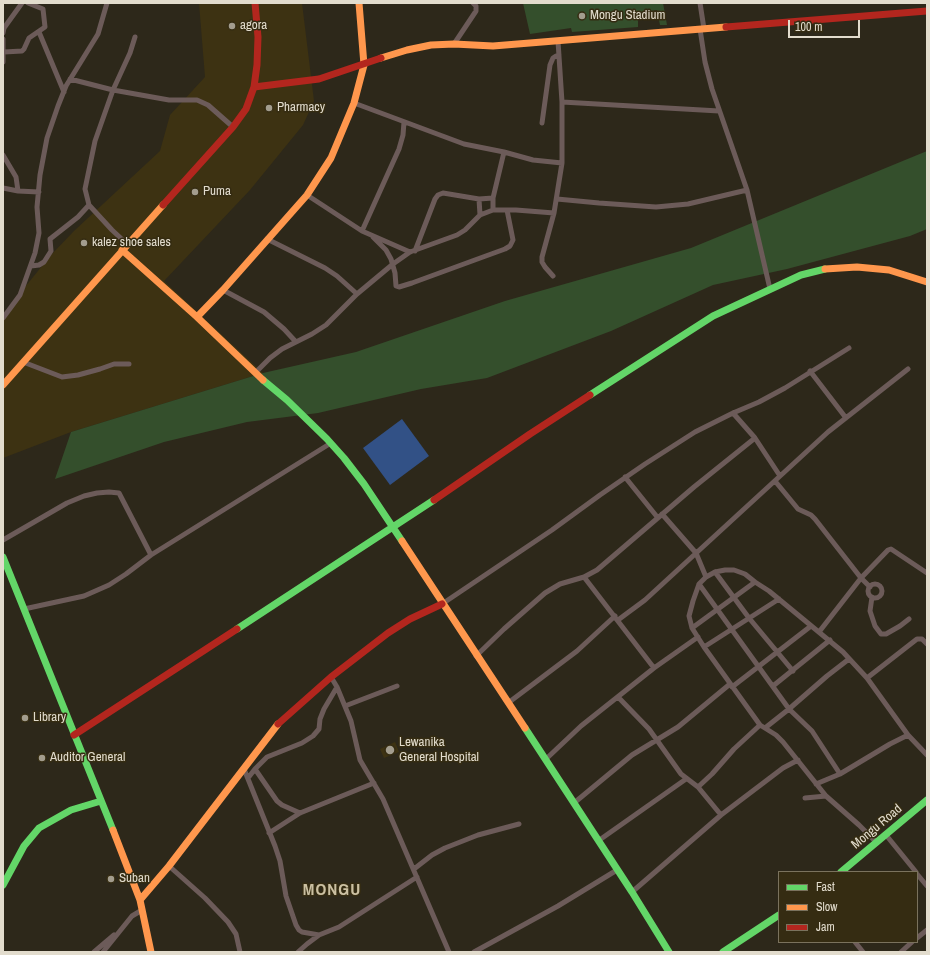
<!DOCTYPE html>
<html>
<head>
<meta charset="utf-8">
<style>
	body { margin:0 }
	#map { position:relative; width:930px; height:955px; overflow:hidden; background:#2d281a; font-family:"Archivo Narrow",sans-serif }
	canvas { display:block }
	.frame { position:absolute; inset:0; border:4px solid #e2dccd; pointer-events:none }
	.legend { position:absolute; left:778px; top:871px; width:140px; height:72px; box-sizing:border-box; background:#352c12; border:1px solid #7a725d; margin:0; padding:5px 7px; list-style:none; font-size:12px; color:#e2dccd }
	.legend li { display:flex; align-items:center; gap:8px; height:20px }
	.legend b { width:20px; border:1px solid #7a725d }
	.scale { position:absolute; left:788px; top:20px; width:72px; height:18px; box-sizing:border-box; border:2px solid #e2dccd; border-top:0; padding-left:5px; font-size:12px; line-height:14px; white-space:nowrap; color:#e2dccd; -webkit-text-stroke:3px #352c12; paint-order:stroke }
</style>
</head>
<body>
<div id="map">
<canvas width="930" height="955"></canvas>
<div class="frame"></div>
<ul class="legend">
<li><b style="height:5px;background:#63d668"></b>Fast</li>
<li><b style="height:5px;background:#ff974d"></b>Slow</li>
<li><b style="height:5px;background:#b3261e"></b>Jam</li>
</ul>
<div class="scale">100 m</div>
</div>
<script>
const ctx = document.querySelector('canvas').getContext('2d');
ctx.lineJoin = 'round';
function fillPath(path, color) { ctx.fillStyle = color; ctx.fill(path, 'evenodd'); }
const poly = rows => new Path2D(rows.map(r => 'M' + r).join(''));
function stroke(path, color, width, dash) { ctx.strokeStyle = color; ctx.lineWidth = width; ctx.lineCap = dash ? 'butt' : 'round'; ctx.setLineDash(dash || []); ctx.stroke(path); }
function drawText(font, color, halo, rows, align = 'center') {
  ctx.font = font + ' "Archivo Narrow",sans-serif'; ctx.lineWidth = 3; ctx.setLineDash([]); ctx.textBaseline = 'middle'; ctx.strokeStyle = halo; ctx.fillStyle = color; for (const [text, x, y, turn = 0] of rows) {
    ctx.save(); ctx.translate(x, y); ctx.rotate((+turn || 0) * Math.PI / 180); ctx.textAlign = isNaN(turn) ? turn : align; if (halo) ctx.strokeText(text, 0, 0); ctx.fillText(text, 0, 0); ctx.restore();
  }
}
const built = poly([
	[199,3,302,3,314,101,303,125,250,190,164,281,263,373,71,432,3,458,3,314,51,255,74,231,160,151,170,115,205,77],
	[395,742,399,752,384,758,380,749]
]);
const green = poly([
	[523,3,663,3,667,25,660,25,657,10,638,13,638,27,572,32,571,28,530,34],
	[927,151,927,229,910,236,787,269,713,285,611,331,487,378,421,389,318,413,247,422,164,442,55,479,71,432,263,373,356,352,505,301,691,248]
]);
const water = poly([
	[402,419,429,456,390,485,363,448]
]);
const street = poly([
	[700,3,704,29],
	[700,29,705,62,712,89,747,190,770,289],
	[39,32,64,92],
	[3,33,4,28,22,3],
	[3,39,3,62],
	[454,44,476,11,476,6,473,3],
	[4,52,22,51,24,49,29,38,45,27,43,9,28,3],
	[70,79,113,90,169,100,197,100,208,105,233,127],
	[562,102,719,111],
	[354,103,464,144,504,152,533,160,562,163],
	[542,123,550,65,553,58,556,56,559,55],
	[3,155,16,177,18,191,39,192],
	[3,188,18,191],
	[307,195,362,231,410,252],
	[479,199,480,215],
	[557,199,599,203,656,207,688,204,747,190],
	[493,210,493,198,504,152],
	[362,231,399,149,403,135,404,122],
	[373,237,386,250,391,259,395,273,396,286,399,287,412,283,483,257,505,249,510,246,513,240,507,210],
	[267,239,325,268,337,276,357,294],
	[127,244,112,230,89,205,85,189,95,141,113,90,130,53,135,37],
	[415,251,435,199,438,195,443,193,479,199,493,198],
	[31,266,39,265,44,262,51,251,50,239,78,217,89,205],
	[553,276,545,267,542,262,542,257,554,213,562,163,562,102,558,41],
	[223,290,264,312,284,329,296,342],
	[3,318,20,295,35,253,39,233,37,207,40,175,47,138,58,106,66,86,98,34,107,3],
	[23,362,62,377,78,375,100,369,114,364,129,364],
	[810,371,846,418],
	[255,373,270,358,282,349,312,334,326,325,357,294,393,264,410,252,457,235,465,230,480,215,493,210,516,210,554,213],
	[733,413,755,438,780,476],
	[625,477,658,518],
	[775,481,798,509,811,515,815,519,861,578,819,632],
	[662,514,696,553,706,577,699,584,693,601,689,616,692,628,704,647,760,725,776,735,783,742,826,796,859,825,877,843],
	[3,540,67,503,84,496,97,493,109,492,119,493,151,555],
	[715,572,749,618,793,671],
	[584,577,654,668],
	[706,577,715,572,725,570,734,570,745,574,755,582],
	[699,584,789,709,765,728],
	'868 591a7 7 0 1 1 14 0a7 7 0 1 1-14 0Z',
	[870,587,861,578,888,550,891,549,927,573],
	[872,597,870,611,875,626,881,634,886,634,900,626,909,619],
	[442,604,552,530,600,495,645,464,695,432,733,413,759,402,785,388,849,348],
	[24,609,84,596,109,585,126,574,151,555,331,443],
	[618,620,645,600,828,432,908,369],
	[692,628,755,582,769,591,843,652,867,678,908,735,927,755],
	[704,647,779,599],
	[476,656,504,629,545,593,560,584,584,577,597,570,694,487,755,438],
	[331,677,337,687,351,721,360,760,383,799,449,952],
	[867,678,917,639,922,639,927,644],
	[773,686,830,640],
	[732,687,811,626],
	[618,697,649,729,681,774,698,787,721,815],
	[508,703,577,651,615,616],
	[345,706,397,686],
	[546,759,581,726,654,668,698,637],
	[244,769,275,846,280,861,286,896,296,925,299,930,302,932,319,935],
	[255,769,267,757,302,743,313,736,319,729,320,719,324,709,337,687],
	[840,774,890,744,908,735],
	[248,778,255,769,277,801,282,805,300,813],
	[816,784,840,774,812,731,789,709,827,676,849,659],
	[698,787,712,774,734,749,760,725],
	[805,798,826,796],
	[574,803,632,755,678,727,730,684],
	[269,833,300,813,374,783],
	[886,835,916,872],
	[598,841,686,779],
	[169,866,205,898,228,922,236,934,240,952],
	[414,869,432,855,445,848,478,835,519,824],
	[917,874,927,886],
	[632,892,721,815,783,768,798,760],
	[917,938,927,930],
	[855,942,863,952],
	[94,952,114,935],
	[103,952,132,916,142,910],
	[298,952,307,944,319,935,339,927,417,877],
	[474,952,558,906,617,870],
	[901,952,912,942]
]);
const fast = poly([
	[263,380,287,400,327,439,344,458,364,484,402,541],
	[590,395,713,316,801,275,825,269],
	[3,557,113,830],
	[237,629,434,500],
	[525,728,632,892,669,952],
	[841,872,927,800],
	[3,885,24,846,39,828,71,810,101,801],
	[723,952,779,915]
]);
const slow = poly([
	[381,58,407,50,431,45,454,44,493,46,726,27],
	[122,250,197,317,263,380],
	[825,269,857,267,889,270,927,282],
	[197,317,223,290,307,195,331,158,354,103,364,65,359,3],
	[3,385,163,205],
	[402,541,525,728],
	[113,830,140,900,151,952],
	[140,900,169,866,278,724]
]);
const jam = poly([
	[726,27,927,11],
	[254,87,319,79,381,58],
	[163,205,233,127,246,109,254,87,257,65,258,37,255,3],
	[434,500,530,434,590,395],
	[278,724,331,677,388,633,410,619,442,604],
	[74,735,237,629]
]);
const markers = [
	[582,16,4,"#a39d8e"],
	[232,26,4,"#a39d8e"],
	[269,108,4,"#a39d8e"],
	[195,192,4,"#a39d8e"],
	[84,243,4,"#a39d8e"],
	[25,718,4,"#a39d8e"],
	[390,750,5,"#a39d8e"],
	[42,758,4,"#a39d8e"],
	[111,879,4,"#a39d8e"]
];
const poiNames = [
	["Mongu Stadium",590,16],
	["agora",240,26],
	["Pharmacy",277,108],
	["Puma",203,192],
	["kalez shoe sales",92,243],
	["Library",33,718],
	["Lewanika",399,743],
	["General Hospital",399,758],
	["Auditor General",50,758],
	["Suban",119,879]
];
const streetNames = [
	["Mongu Road",877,827,-40]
];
const districtNames = [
	["MONGU",332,890]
];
fillPath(built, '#3d3212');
fillPath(green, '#344f2c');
fillPath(water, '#325186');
stroke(street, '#6c5b59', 5);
stroke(fast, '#63d668', 7);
stroke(slow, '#ff974d', 7);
stroke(jam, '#b3261e', 7);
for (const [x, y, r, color] of markers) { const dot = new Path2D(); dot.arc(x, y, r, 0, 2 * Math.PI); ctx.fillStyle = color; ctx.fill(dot); stroke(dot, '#352c12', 1.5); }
drawText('13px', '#e2dccd', '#352c12', poiNames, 'left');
drawText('13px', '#e2dccd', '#352c12', streetNames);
ctx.letterSpacing = '1px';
drawText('bold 17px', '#cbc0a2', '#352c12', districtNames);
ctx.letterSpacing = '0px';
</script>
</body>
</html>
